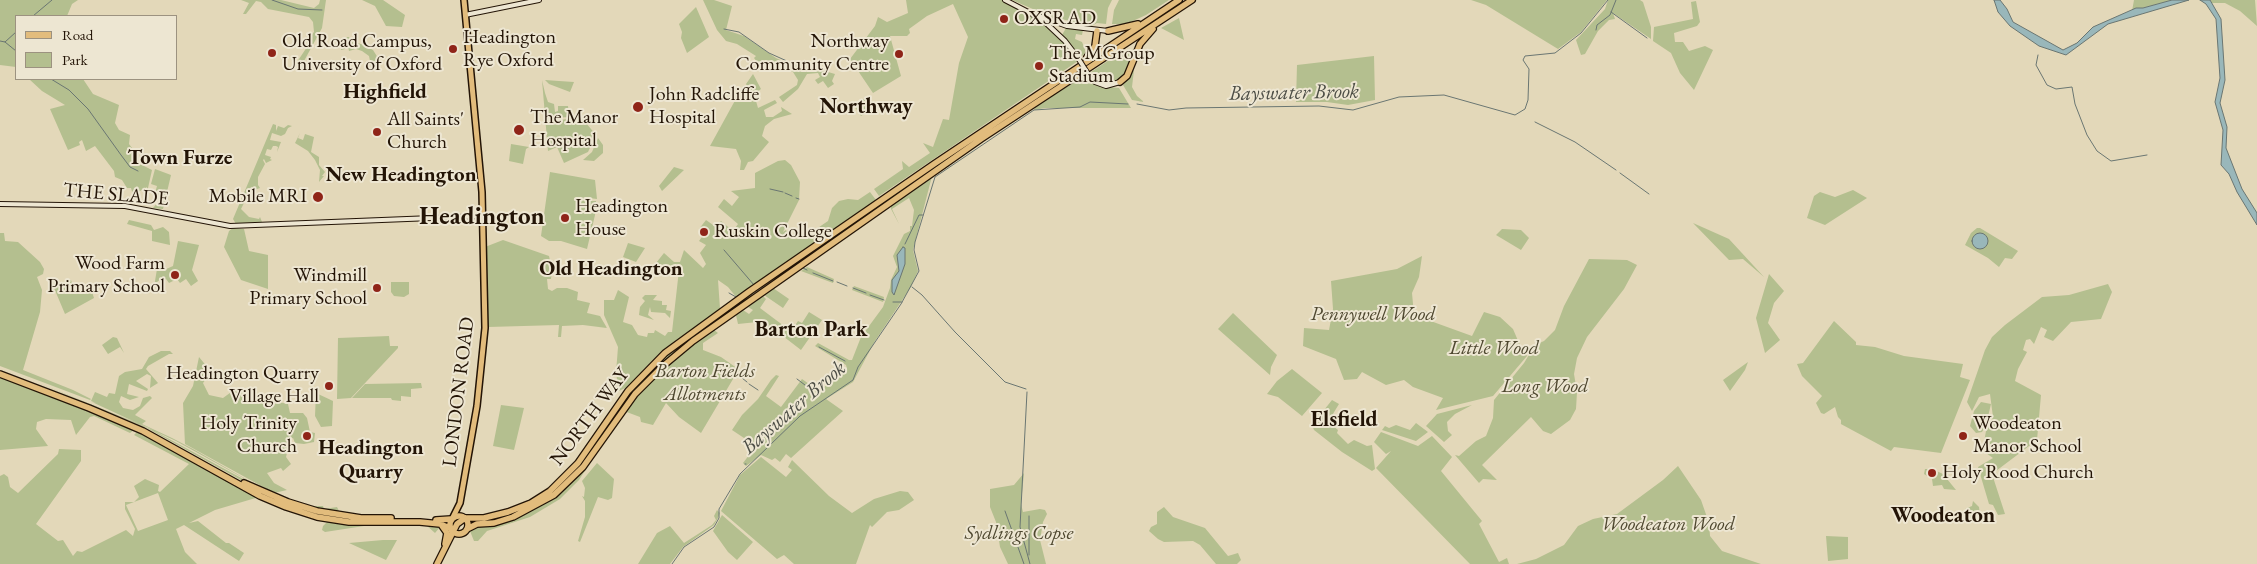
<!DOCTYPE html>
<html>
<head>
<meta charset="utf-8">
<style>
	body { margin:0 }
	#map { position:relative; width:2257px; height:564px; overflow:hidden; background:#e3d8b9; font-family:"EB Garamond",serif }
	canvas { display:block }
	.legend { position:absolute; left:15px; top:15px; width:162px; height:65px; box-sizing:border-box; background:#ede6d2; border:1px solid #9c9280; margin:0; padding:6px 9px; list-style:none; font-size:15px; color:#231406 }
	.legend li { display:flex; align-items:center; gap:10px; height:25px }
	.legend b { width:25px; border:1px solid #9c9280 }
</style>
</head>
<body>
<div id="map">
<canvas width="2257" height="564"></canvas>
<ul class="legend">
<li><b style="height:6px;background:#e2bc7c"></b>Road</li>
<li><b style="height:14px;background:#b4bf8f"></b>Park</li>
</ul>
</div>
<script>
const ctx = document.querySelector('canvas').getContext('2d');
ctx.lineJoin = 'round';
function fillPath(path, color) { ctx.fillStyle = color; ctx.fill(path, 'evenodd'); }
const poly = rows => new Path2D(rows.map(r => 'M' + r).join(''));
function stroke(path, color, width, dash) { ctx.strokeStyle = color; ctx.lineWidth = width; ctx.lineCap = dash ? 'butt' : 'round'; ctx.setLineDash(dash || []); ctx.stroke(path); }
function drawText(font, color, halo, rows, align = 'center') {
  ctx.font = font + ' "EB Garamond",serif'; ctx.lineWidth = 4; ctx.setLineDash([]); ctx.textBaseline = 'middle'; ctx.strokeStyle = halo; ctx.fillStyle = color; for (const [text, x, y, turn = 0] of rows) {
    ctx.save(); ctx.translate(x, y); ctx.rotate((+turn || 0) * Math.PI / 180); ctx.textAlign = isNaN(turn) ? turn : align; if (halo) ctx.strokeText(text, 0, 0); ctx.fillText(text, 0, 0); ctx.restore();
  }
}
const green = poly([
	[0,0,78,0,72,4,67,16,16,16,16,67,0,65],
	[241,0,281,0,314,8,319,4,320,0,326,0,322,28,298,72,300,64,297,62,307,47,307,39,314,32,313,22,309,17,268,9,261,2,256,1,246,14,243,14,249,3],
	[362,0,383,0,405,15,402,27,386,26,375,6],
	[703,0,714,0,732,6,726,30,744,36,776,58,791,65,797,63,835,74,832,81,834,84,828,88,823,81,818,84,815,80,820,77,818,73,807,74,798,89,783,102,779,97,797,85,798,80,793,72,767,61,760,66,754,58,756,56,737,44,726,41,717,30],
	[906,0,1002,0,1031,15,1046,26,1062,40,1078,61,879,196,874,189,903,169,902,161,909,167,930,153,923,143,933,147,943,119,949,120,959,63,968,37,953,4,927,16,909,29,910,33,907,36,890,36,901,76,873,93,850,59,875,26,878,17,887,22,908,13],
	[1012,0,1112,0,1108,8,1106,24,1097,23,1091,26,1049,16],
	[1119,0,1169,0,1146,15,1126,24,1112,24,1114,10],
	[1471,0,1607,0,1581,32,1558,49,1486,5],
	[1608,0,1640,0,1643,2,1651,27,1651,39,1613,13,1615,19,1609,20,1598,31,1585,54,1581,55,1576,40,1605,9],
	[2134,0,2172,0,2143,8,2136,8,2132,11],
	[2210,0,2255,0,2257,26,2240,11,2225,3,2212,3],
	[1696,1,1700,22,1697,26,1674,33,1675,42,1683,42,1689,51,1705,46,1713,50,1694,90,1680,73,1671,53,1653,41,1654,27,1693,19,1691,2],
	[696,7,709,37,687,53,681,38,682,32,679,24],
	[1179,18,1184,40,1161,28],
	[1066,28,1083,30,1082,35,1076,34,1075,39,1082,42,1086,52,1080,58,1062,35],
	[347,37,349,37,351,41,364,45,373,50,378,58,377,64,371,66,369,56,362,51,356,49,349,51,347,42,345,49,341,50,342,42],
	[1128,50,1131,52,1132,59,1126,75,1117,82,1105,84,1099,81,1091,72,1123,51],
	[1374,56,1375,100,1348,105,1327,102,1296,102,1297,65],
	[1134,70,1132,87,1137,96,1144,102,1132,100,1123,85],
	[753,74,761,89,754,94,758,108,775,100,777,103,764,110,766,117,773,117,782,111,781,107,792,114,774,119,765,126,762,136,769,142,753,161,748,162,744,170,740,170,741,161,736,149,710,146,743,86,751,95,753,94,753,90,750,91,746,84],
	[1086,75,1098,86,1119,88,1131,108,1045,108,1034,110,1036,106],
	[29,79,83,79,93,94,119,105,115,123,119,130,130,135,129,144,132,148,139,149,129,149,134,156,140,164,152,170,146,197,147,187,133,195,131,188,127,188,122,180,115,177,114,171,95,146,86,151,82,140,79,142,80,145,68,150,50,109,65,105,42,91],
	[542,80,545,93,548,102,554,104,555,112,558,111,558,106,568,106,569,117,553,118,553,121,581,117,596,135,588,152,564,163,557,147,548,151],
	[545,80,559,81,574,82,570,92,549,84],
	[868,96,876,106,861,116,854,106],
	[273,124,276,125,276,131,278,126,284,128,288,125,292,126,288,128,285,134,281,136,272,133,270,140,281,142,277,152,278,147,276,146,273,146,271,150,267,149,265,155,271,157,270,159,272,160,266,163,264,159,263,160,265,164,258,177,258,185,260,188,254,190,252,187,241,209,249,217,259,219,260,217,262,222,236,224,233,219],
	[300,133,298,138,303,140,305,134,314,137,311,152,319,157,319,165,325,172,322,176,324,176,319,182,320,170,315,160,308,151,295,143],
	[598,138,603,145,603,153,594,161,583,160,592,152],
	[511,144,529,147,526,149,523,164,509,161],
	[785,160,791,165,800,182,799,200,783,232,786,230,788,236,794,239,803,238,828,221,832,208,839,201,848,199,858,200,870,192,876,200,681,338,651,362,627,387,619,391,616,373,618,347,604,315,604,300,614,300,618,290,629,297,623,322,632,325,638,335,647,337,648,333,654,333,655,330,665,336,668,332,672,332,679,270,656,263,664,253,674,262,680,262,684,250,703,268,706,264,700,253,706,245,699,241,704,234,708,236,699,229,706,220,716,227,721,221,733,231,738,224,718,207,724,199,732,206,739,197,731,191,755,188,755,173,778,161],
	[718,280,728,287,737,298,720,309],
	[674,167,684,170,662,191,659,186],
	[155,169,171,175,163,209,153,208,160,200,153,200,157,186,151,184],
	[550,172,595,180,597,199,589,198,588,201,596,201,595,215,587,249,561,241,549,241,541,236],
	[932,176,913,250,918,271,911,287,875,341,853,382,826,399,843,411,791,458,786,454,780,462,775,458,772,460,761,455,746,466,743,463,756,446,732,430,742,415,758,399,771,380,776,375,779,376,766,396,781,407,802,379,819,391,847,369,846,365,815,346,818,343,849,360,852,360,861,337,883,307,890,288,891,280,897,267,893,256,904,234,910,231,910,226,912,226,914,210,909,198,892,209,899,224,891,209,891,206],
	[1853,190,1867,198,1825,225,1807,218,1814,196,1820,192,1835,197],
	[129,220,151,225,154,230,163,227,169,232,170,245,152,241,152,231,127,224],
	[1693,223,1729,239,1764,277,1743,259,1729,260],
	[233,228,244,229,249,251,268,255,268,289,241,280,224,247,229,231],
	[1977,228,1980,228,2018,251,2012,259,2005,258,1999,267,1988,258,1965,245,1971,233],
	[1502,229,1521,230,1529,238,1521,250,1496,235],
	[0,233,4,233,5,241,18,242,40,262,44,269,43,274,37,277,42,290,40,312,23,370,73,390,91,399,90,400,0,366],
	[503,240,549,256,552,270,551,279,547,279,548,289,552,291,557,288,567,288,578,292,577,300,590,303,587,313,600,316,607,328,583,325,562,326,561,337,558,337,559,325,488,327,485,247],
	[178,241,199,245,192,270,198,281,191,286,186,279,180,283,177,279,169,283,166,279,158,281,154,287,157,269,164,270,173,266],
	[628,243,645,248,636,262,623,257],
	[1422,256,1419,277,1412,293,1414,315,1472,336,1484,312,1500,317,1513,329,1519,343,1527,356,1493,396,1436,410,1443,398,1413,387,1404,380,1386,385,1362,372,1357,379,1344,380,1336,359,1303,346,1304,328,1329,330,1333,309,1331,281,1397,269],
	[1589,259,1627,260,1637,265,1624,289,1587,337,1577,358,1574,374,1577,392,1576,409,1570,420,1551,434,1543,431,1531,417,1482,465,1497,480,1483,479,1479,483,1455,455,1459,456,1476,441,1486,436,1493,418,1494,400,1524,363,1535,345,1544,341,1555,330,1564,306],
	[807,267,834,279,833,283,801,271],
	[1769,274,1784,291,1774,303,1768,323,1780,340,1765,353,1756,318],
	[71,280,75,292,90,287,89,283,94,298,65,314,54,288],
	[391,282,409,282,409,294,404,297,394,296,391,292],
	[2108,284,2112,292,2101,319,2071,322,2053,341,2044,337,2047,330,2041,327,2034,344,2030,339,2026,340,2023,350,2027,352,2018,369,2015,381,2041,395,2037,440,1992,474,2005,514,1998,515,1993,505,1989,504,1978,467,1993,458,1986,453,1984,442,1986,431,1993,417,1990,394,1979,397,1972,411,1967,402,1985,350,1992,337,2005,325,2042,297,2069,295],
	[854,286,884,297,883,302,852,290],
	[773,288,789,299,783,308,764,295],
	[645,295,657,295,653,300,662,301,662,305,667,305,666,310,671,311,670,318,665,313,651,312,650,307,648,315,654,320,639,315,640,307,645,301,642,298],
	[751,295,644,383,581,467,557,491,508,518,470,526,469,520,510,513,556,487,620,404,662,358],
	[763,296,766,299,760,308,788,329,792,330,798,321,802,323,809,312,822,320,801,350,779,333,757,322,738,324,736,315,743,310,749,314,753,310,748,307],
	[1233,313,1277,355,1271,367,1270,375,1218,329],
	[1834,321,1856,342,1856,345,1875,347,1904,356,1963,364,1960,377,1970,380,1941,453,1894,447,1891,451,1839,423,1841,424,1841,420,1838,417,1835,407,1824,414,1821,413,1816,403,1822,396,1802,376,1797,364,1803,363],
	[714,330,718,333,703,343,703,350,721,357,741,371,736,374,701,433,679,417,666,403,653,425,641,422,640,417,624,411,642,387,688,348],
	[389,336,390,346,398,346,398,348,351,398,337,399,338,338],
	[113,337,117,338,124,353,120,347,108,354,102,345],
	[161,351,170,351,173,354,169,354,148,366,146,369,158,383,150,388,151,376,147,374,136,381,148,389,147,391,129,384,127,394,139,397,130,400,121,396,119,402,123,408,133,410,140,406,143,398,150,396,152,398,135,415,146,421,142,424,172,438,193,449,267,491,311,506,323,506,324,509,337,507,339,511,336,513,318,510,301,505,275,496,250,485,147,428,36,382,147,427,269,493,305,506,322,508,311,507,297,503,267,491,176,441,92,402,96,403,91,401,95,392,107,397,109,393,115,394,119,376,125,372,142,369,149,357],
	[199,357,208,368,209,375,203,383,209,395,223,398,234,390,237,392,238,389,264,398,265,395,274,401,288,404,290,413,303,413,307,418,310,432,315,433,314,442,304,444,295,443,293,438,290,439,293,447,288,449,286,457,291,464,283,471,281,468,267,473,274,483,287,490,274,493,185,444,183,403,193,386],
	[1748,362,1745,370,1730,391,1723,380],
	[1292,369,1322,393,1302,416,1278,397,1267,394,1277,381],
	[0,377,22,384,135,429,130,433,94,416,90,417,76,435,71,420,46,419,37,422,36,429,48,446,0,450],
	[421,383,422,388,411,389,411,397,401,396,401,401,392,400,391,398,352,398,365,384],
	[316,393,333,401,332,426,321,427,315,416],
	[1332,400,1339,404,1328,422,1338,430,1337,433,1348,444,1354,440,1367,446,1372,445,1375,469,1372,471,1342,452,1314,430,1312,425],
	[1981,402,1991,404,1986,425,1982,432,1976,433,1970,426,1974,411],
	[501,405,524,408,514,450,493,446],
	[1472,405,1455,414,1447,422,1448,431,1452,435,1444,442,1426,426,1437,414],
	[1416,423,1428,432,1416,441,1382,430,1385,426,1389,428,1396,425,1410,430],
	[138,431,259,497,215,510,189,523,198,521,226,543,229,543,244,553,239,561,184,525,176,529,185,552,197,564,0,564,0,476,4,474,8,477,10,487,18,493,58,454,59,449,81,450,81,461,36,524,58,541,63,540,73,556,77,551,82,552,126,530,133,536,135,529,125,509,125,502,134,502,139,497,134,486,145,479,159,485,158,491,160,492,189,464,134,435],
	[158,493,168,520,138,531,126,505],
	[1381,432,1418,446,1432,436,1452,457,1441,471,1482,521,1479,524,1499,562,1507,558,1509,564,1470,564,1376,468,1391,451,1386,454,1374,442],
	[604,441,579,480,560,499,530,517,487,531,478,541,474,541,470,531,475,527,515,518,546,502],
	[761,457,786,477,792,470,788,467,792,460,829,496,852,513,874,499,900,491,908,492,914,500,899,510,887,512,872,527,870,525,856,564,794,564,784,555,777,559,721,511,740,475],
	[597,463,614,479,612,498,608,500,598,497,580,542,578,541,585,517,585,501,582,496,584,497,585,488,582,481],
	[1678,466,1701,500,1709,523,1710,536,1722,551,1761,564,1517,564,1536,559,1564,545,1578,526,1593,519,1617,514,1663,480],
	[1925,469,1932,469,1943,474,1956,490,1944,489,1942,485,1933,486,1932,479,1924,474],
	[1024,473,1021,504,1023,512,1040,509,1045,510,1047,514,1043,522,1040,540,1046,564,1008,564,1000,547,996,522,990,507,990,489,1014,485],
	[1973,501,1979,507,1981,523,1980,519,1976,520,1974,517,1969,521,1966,516,1968,514,1965,509,1972,506],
	[1164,507,1173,517,1205,528,1228,556,1238,553,1241,560,1237,564,1216,564,1200,545,1193,541,1164,542,1158,539,1149,531,1151,527,1157,524,1157,512],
	[717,510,720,513,718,518,714,525,683,547,670,564,638,564,657,533,670,526,684,543,712,525,716,520,714,516],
	[722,515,753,542,737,560,728,552,713,531],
	[328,521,360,524,407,523,422,523,441,527,446,534,441,531,440,527,435,533,426,525,407,523,364,526,325,532,322,530,323,526],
	[1826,536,1848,537,1848,559,1828,561],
	[383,540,397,540,386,560,349,543]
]);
const water = poly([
	[1994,0,2000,0,2007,9,2013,22,2063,50,2077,43,2093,27,2136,8,2143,8,2172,0,2189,0,2108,24,2066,55,2039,46,2010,26,1998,12,1994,0],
	[2200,0,2210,0,2221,19,2225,80,2220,103,2227,127,2226,148,2242,189,2257,213,2257,225,2237,192,2229,174,2221,165,2223,130,2215,102,2220,78,2216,19,2206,4,2200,0],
	'1972 241a8 8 0 1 1 16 0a8 8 0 1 1-16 0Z',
	[903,247,905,248,905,264,894,295,892,292,892,280,899,271,897,255,903,247]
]);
const stream = poly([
	[272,0,298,9,322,10],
	[1611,12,1647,38],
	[33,16,52,0],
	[724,29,739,32,769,53,798,66],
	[1596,30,1597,25,1610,15,1616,0],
	[0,41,5,42,16,32],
	[5,42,16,51],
	[2038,55,2036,65,2047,85,2056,89,2072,87,2075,104,2087,135,2097,151,2111,161,2147,155],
	[51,79,69,90,88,109,121,155,130,167,138,171],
	[1137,104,1169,110,1186,108,1319,106,1353,110,1399,97,1444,95,1515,115,1525,109,1528,100,1529,69,1523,60,1525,56,1555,53,1581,33,1608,0],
	[1535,122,1575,142,1616,170],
	[1620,173,1649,194],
	[770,189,783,192],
	[785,193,792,196],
	[796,198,799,199],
	[905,244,919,215,923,215],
	[724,250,754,285,736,297,729,293],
	[803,268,807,270],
	[813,273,833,281],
	[837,282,847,286],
	[912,287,922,295,955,332,1005,382,1026,389],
	[853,288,866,293],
	[870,295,884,300],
	[893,302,902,302],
	[819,347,845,361],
	[742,378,747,382],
	[797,379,813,391],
	[749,384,758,390],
	[1027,392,1020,527,1030,564],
	[745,464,746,464],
	[1005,511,1024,564],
	[1029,516,1029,555],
	[672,564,684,547,714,527,719,518,719,509,740,474,800,416,853,380,858,367,901,304,919,271,914,250,915,242,935,177,1034,110,1080,107,1090,102,1128,104]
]);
const secondary = poly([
	[1005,0,1032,14,1047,24,1065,41,1078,58],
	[465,15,539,0],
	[1039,16,1067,26,1108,31],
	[1090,77,1095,82,1106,86,1120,82],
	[0,204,125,206,230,226,483,216]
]);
const primary = poly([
	[453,517,460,503,477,406,485,328,482,192,464,0]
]);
const trunk = poly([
	[1108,31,1138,24],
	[1087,57,1095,46,1097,31],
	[1120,82,1127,76,1140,44,1153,29],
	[0,374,89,408,143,431,260,496,286,507,317,517,349,522,420,522,440,524,450,528],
	[244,483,288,502,317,511,361,518,391,518],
	'450 525a9 9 0 1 1 18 0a9 9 0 1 1-18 0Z',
	[465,518,484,518,508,512,531,503,550,491,578,463,628,391,665,353,750,291,934,164,1179,0],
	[436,520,451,519],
	[442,526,447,533,445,544],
	[467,529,477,524,494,523,513,517,554,495,583,467,635,394,663,366,693,341,981,139,1192,0],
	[437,564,457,524,465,518]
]);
const secondaryBridge = poly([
	[1078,58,1090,77]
]);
const markers = [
	[1004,19,5,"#8f2418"],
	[453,49,5,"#8f2418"],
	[272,53,5,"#8f2418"],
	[899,54,5,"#8f2418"],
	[1039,66,5,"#8f2418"],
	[638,107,6,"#8f2418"],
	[519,130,6,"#8f2418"],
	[377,132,5,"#8f2418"],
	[318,197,6,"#8f2418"],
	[565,218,5,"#8f2418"],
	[704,232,5,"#8f2418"],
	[175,275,5,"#8f2418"],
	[377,288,5,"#8f2418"],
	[329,386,5,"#8f2418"],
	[307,436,5,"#8f2418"],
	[1963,436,5,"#8f2418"],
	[1932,473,5,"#8f2418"]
];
const poiNames = [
	["OXSRAD",1014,19],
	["Headington",463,38],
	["Rye Oxford",463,61],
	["Old Road Campus,",282,42],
	["University of Oxford",282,65],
	["Northway",889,42,"right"],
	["Community Centre",889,65,"right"],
	["The MGroup",1049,54],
	["Stadium",1049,77],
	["John Radcliffe",649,95],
	["Hospital",649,118],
	["The Manor",530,118],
	["Hospital",530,141],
	["All Saints'",387,120],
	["Church",387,143],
	["Mobile MRI",307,197,"right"],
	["Headington",575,207],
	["House",575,230],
	["Ruskin College",714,232],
	["Wood Farm",165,264,"right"],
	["Primary School",165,287,"right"],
	["Windmill",367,276,"right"],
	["Primary School",367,299,"right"],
	["Headington Quarry",319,374,"right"],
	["Village Hall",319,397,"right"],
	["Holy Trinity",297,424,"right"],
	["Church",297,447,"right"],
	["Woodeaton",1973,424],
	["Manor School",1973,447],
	["Holy Rood Church",1942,473]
];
const streetNames = [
	["THE SLADE",116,195,5],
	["LONDON ROAD",459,392,-83],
	["NORTH WAY",590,417,-53]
];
const parkNames = [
	["Pennywell Wood",1373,315],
	["Little Wood",1494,349],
	["Barton Fields",705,372],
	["Allotments",705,395],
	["Long Wood",1545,387],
	["Woodeaton Wood",1668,525],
	["Sydlings Copse",1019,534]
];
const neighbourhoodNames = [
	["Highfield",385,92],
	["Town Furze",180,158],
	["New Headington",401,175],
	["Old Headington",611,269],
	["Headington",371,448],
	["Quarry",371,472]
];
const waterNames = [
	["Bayswater Brook",1294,93,-1],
	["Bayswater Brook",794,408,-41]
];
const quarterNames = [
	["Northway",866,107],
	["Barton Park",811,330],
	["Elsfield",1344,420],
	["Woodeaton",1943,516]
];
const districtNames = [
	["Headington",482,217]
];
fillPath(green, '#b4bf8f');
fillPath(water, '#99b7ba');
stroke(water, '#6a7672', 1);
stroke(stream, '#6a7672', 1);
stroke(secondary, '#231406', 6);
stroke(primary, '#231406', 8);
stroke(trunk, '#231406', 8);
stroke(secondary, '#ede6d2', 4);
stroke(primary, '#e2bc7c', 5);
stroke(trunk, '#e2bc7c', 5.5);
stroke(secondaryBridge, '#231406', 6, []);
stroke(secondaryBridge, '#ede6d2', 4);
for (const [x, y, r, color] of markers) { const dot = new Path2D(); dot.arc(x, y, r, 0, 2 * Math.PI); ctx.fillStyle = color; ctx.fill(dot); stroke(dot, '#ede6d2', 2); }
drawText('20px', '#231406', '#ede6d2', poiNames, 'left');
drawText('20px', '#231406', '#ede6d2', streetNames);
drawText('italic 20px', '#4e472f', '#ede6d2', parkNames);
drawText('bold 21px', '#231406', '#ede6d2', neighbourhoodNames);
drawText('italic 21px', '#4c4d45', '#ede6d2', waterNames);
drawText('bold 22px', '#231406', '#ede6d2', quarterNames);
drawText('bold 25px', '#231406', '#ede6d2', districtNames);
</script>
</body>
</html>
